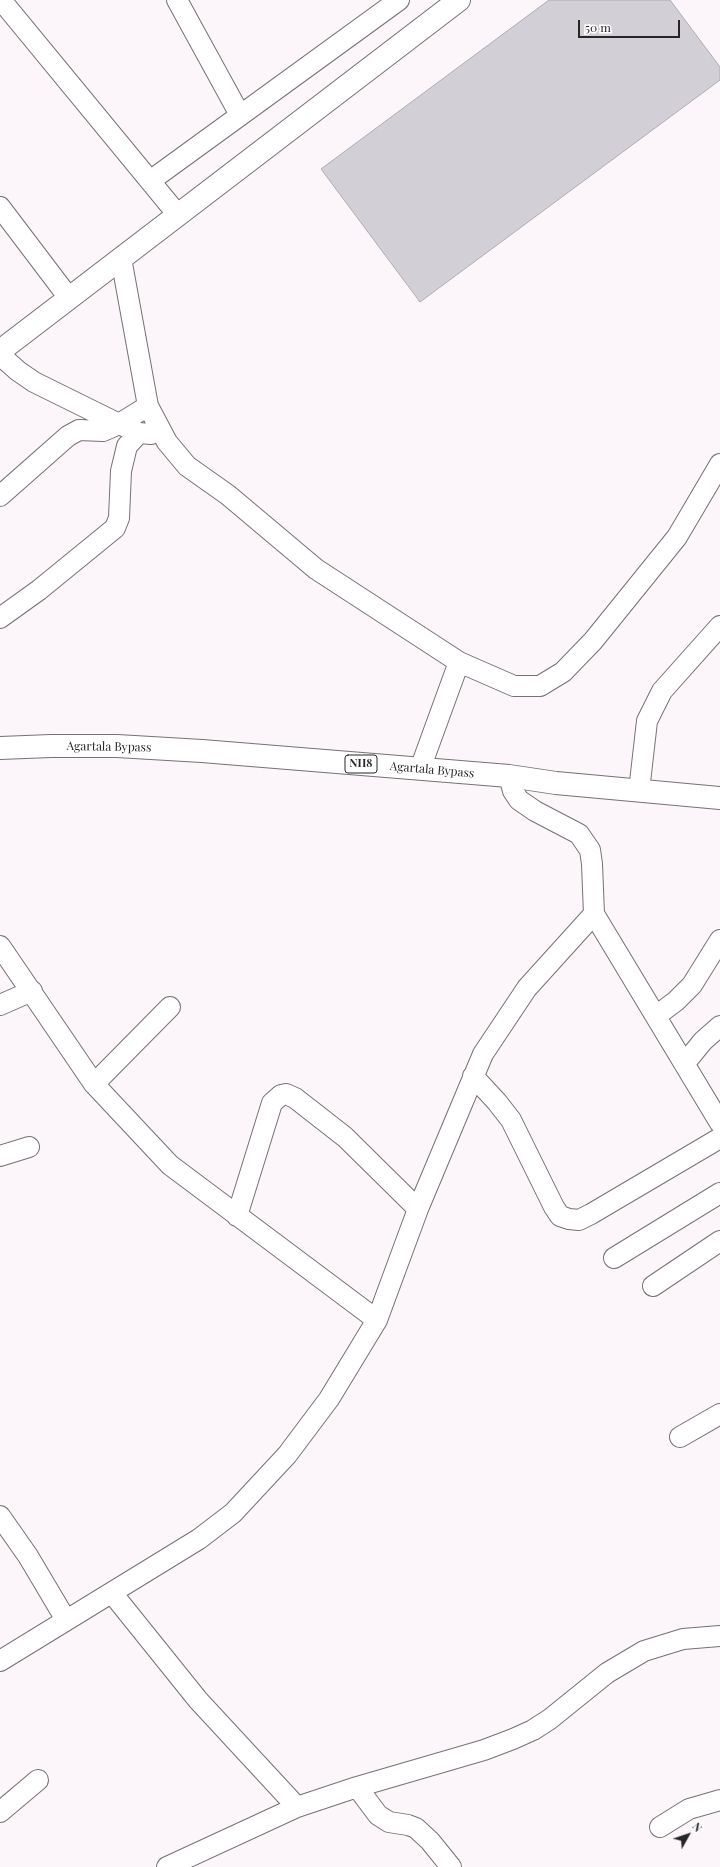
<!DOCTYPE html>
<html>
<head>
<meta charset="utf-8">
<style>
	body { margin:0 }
	#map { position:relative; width:720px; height:1867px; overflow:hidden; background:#fcf6fa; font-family:"Playfair Display",serif }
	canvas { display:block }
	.north { position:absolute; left:668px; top:1815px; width:40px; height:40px; -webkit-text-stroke:3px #fff; paint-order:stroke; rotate:50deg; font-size:11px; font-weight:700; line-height:16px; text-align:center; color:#272526 }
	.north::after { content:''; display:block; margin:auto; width:14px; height:18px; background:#272526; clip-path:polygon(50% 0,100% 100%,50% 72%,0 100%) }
	.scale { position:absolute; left:578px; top:20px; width:102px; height:18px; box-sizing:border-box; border:2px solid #272526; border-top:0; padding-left:5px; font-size:12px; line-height:14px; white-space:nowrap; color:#272526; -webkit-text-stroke:3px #fff; paint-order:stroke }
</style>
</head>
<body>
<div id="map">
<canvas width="720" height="1867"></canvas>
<div class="north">N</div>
<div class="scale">50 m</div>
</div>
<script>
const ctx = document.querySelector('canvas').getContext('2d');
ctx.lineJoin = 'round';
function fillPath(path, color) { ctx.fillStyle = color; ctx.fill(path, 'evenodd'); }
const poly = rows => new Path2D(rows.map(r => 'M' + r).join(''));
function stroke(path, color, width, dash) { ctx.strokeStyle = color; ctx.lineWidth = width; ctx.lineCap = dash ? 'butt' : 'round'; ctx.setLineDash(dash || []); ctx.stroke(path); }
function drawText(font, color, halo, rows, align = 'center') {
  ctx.font = font + ' "Playfair Display",serif'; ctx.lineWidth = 3; ctx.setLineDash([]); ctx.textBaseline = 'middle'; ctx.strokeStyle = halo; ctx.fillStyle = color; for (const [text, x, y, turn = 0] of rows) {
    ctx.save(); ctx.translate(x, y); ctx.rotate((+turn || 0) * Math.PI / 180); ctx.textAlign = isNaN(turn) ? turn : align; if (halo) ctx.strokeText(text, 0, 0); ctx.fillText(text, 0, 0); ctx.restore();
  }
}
const building = poly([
	[549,0,670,0,720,67,720,80,420,302,321,169,549,0]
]);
const minor = poly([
	[1,0,178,215],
	[177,0,240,115],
	[150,181,399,0],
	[0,207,69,298],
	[121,258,148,406,167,442,187,466,228,495,316,569,459,662,514,686,540,686,563,672,593,641,677,537,720,464],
	[0,355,18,371,34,382,119,424,139,433,151,434],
	[0,496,68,436,79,430,103,431,119,424,148,406],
	[0,618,39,590,115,528,119,518,121,471,127,446,139,433],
	[420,769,459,662],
	[639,791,647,721,662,691,720,626],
	[594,914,720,1123],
	[0,946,94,1084,170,1165,377,1320],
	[0,1005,32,991],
	[656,1016,676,1001,692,985,720,940],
	[685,1063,703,1041,720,1026],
	[473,1076,497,1102,511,1120,554,1207,560,1216,569,1219,579,1220,591,1214,720,1138],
	[94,1084,170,1007],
	[0,1156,29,1147],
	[237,1216,272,1103,281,1095,286,1094,295,1098,345,1137,418,1209],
	[614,1258,720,1193],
	[653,1286,720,1241],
	[680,1437,720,1414],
	[0,1516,28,1556,66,1620],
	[112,1593,198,1700,297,1807],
	[0,1661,199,1539,233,1513,287,1455,329,1399,377,1320,418,1209,483,1054,527,988,594,914,592,864,590,850,579,834,535,811,519,800,513,791,509,776],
	[357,1787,378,1815,389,1822,408,1825,416,1828,430,1841,451,1867],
	[0,1812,38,1780],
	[660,1827,689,1809,720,1800],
	[167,1867,297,1807,357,1787,484,1750,513,1739,533,1730,550,1719,607,1673,644,1651,683,1639,720,1636]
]);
const major = poly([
	[0,351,459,0]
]);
const highway = poly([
	[0,748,51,746,117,746,202,751,509,776,556,783,720,798]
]);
const shields = [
	[361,764,32]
];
const shieldNames = [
	["NH8",361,764]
];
const streetNames = [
	["Agartala Bypass",109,747,1],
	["Agartala Bypass",432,770,5]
];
fillPath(building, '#d2d0d6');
stroke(building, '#aeacb2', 1);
stroke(minor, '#767174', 22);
stroke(major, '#767174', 24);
stroke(highway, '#767174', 24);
stroke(minor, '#fff', 20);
stroke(major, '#fff', 22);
stroke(highway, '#fff', 22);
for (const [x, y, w] of shields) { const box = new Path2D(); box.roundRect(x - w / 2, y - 9, w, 18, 3); ctx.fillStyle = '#fff'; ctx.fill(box); stroke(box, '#272526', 1); }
drawText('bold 11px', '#272526', null, shieldNames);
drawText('12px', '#272526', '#fff', streetNames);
</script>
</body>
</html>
